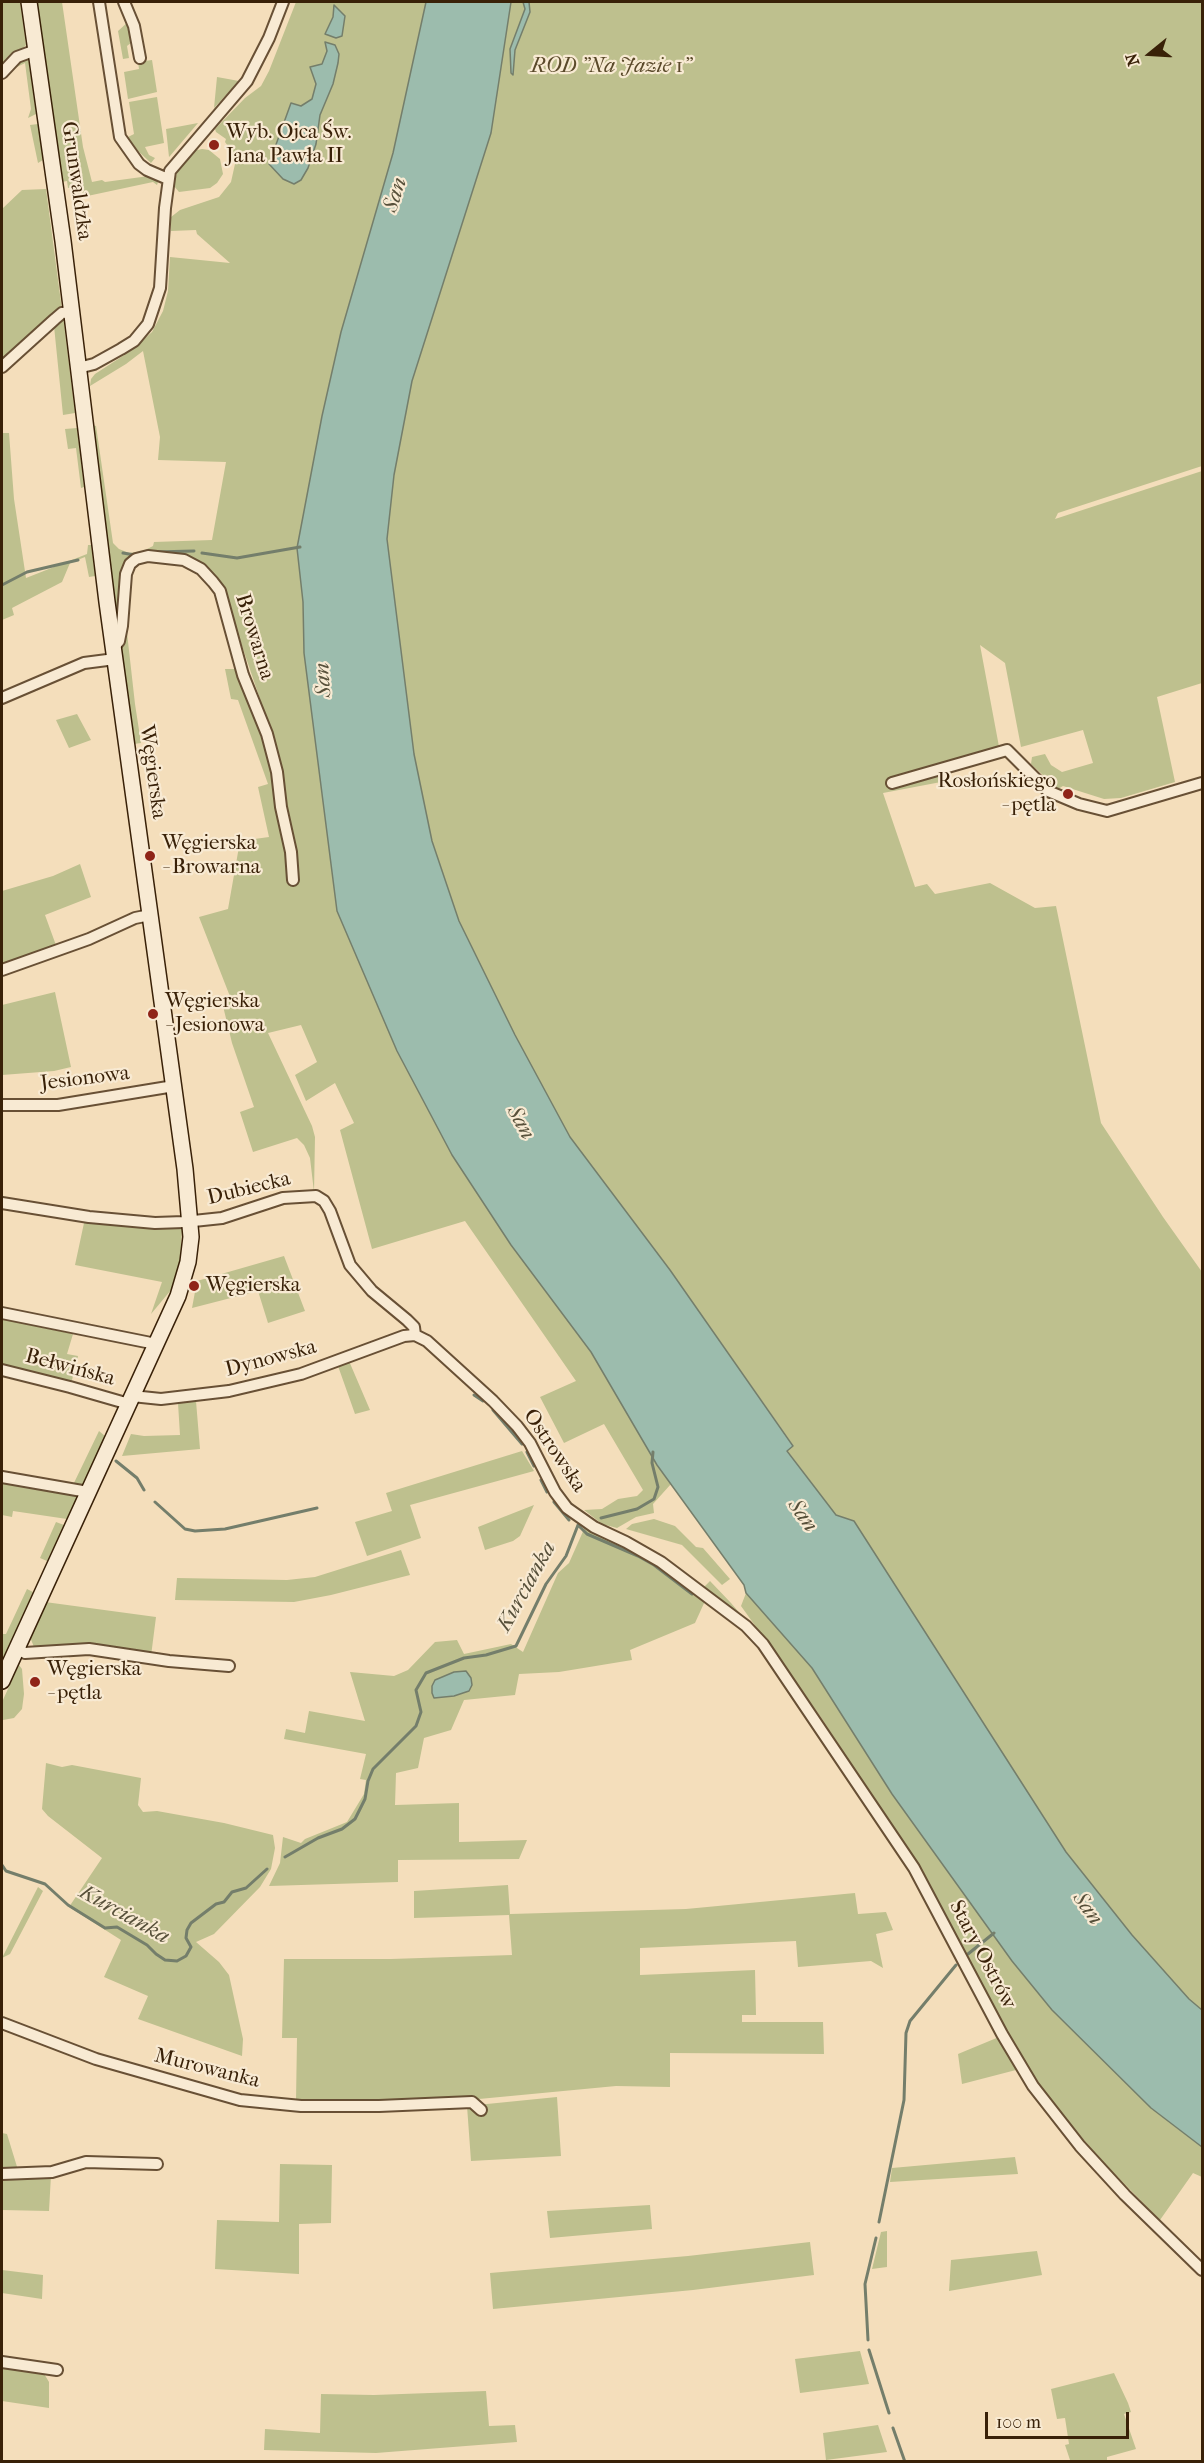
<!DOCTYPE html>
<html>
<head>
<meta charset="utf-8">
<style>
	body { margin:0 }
	#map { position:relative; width:1204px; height:2463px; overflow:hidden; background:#f4debb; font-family:"IM FELL French Canon",serif }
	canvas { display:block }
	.frame { position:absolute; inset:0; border:3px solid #392108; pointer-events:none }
	.north { position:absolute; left:1120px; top:24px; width:60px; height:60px; -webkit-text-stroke:4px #f8ead3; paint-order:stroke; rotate:252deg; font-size:16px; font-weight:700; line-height:24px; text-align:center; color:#392108 }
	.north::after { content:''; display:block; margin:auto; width:21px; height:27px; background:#392108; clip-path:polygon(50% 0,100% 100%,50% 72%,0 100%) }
	.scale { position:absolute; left:985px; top:2412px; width:144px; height:27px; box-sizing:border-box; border:3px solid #392108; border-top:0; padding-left:8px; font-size:18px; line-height:21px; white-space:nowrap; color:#392108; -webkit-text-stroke:4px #f8ead3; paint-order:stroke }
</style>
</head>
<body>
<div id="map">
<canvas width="1204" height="2463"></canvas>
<div class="frame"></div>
<div class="north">N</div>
<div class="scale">100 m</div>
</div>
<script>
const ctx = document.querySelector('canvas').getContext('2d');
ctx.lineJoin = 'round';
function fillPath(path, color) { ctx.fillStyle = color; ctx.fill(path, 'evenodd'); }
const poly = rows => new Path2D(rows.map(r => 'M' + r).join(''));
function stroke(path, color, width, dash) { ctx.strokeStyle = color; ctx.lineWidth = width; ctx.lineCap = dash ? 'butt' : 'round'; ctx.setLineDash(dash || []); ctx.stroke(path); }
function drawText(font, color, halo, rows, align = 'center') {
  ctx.font = font + ' "IM FELL French Canon",serif'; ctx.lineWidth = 4.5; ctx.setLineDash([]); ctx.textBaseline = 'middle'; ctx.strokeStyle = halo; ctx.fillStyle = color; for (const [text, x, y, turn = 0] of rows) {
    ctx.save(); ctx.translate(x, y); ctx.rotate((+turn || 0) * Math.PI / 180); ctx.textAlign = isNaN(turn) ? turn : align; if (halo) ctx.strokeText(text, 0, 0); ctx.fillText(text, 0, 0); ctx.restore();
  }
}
const green = poly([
	[2,2,20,2,26,45,2,69],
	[37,2,62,2,83,147,92,182,102,180,105,182,149,176,158,182,157,185,153,182,78,198,77,191,74,187,68,188,67,181,62,182],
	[296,2,426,2,393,153,341,332,322,416,313,470,303,602,304,653,337,911,397,1051,452,1155,511,1245,591,1352,657,1465,671,1484,653,1504,654,1513,636,1517,617,1528,602,1524,584,1510,602,1509,618,1499,637,1496,643,1490,604,1424,564,1443,540,1397,576,1381,465,1221,372,1249,340,1130,354,1123,335,1083,306,1101,295,1075,317,1062,301,1025,268,1033,312,1126,315,1137,314,1192,310,1158,304,1145,297,1138,253,1152,240,1112,254,1107,232,1043,222,1002,231,999,199,917,228,909,240,841,269,837,258,787,268,784,238,700,231,699,225,669,237,669,271,758,276,782,283,779,278,752,223,590,205,566,194,558,153,550,143,551,133,557,118,632,92,425,96,426,113,543,119,549,129,553,143,551,153,546,154,542,212,540,226,462,158,460,160,437,143,351,126,364,90,386,91,379,95,374,132,350,152,332,163,311,168,291,170,257,230,263,197,234,196,230,171,231,171,217,180,210,219,197,231,182,235,164,231,154,233,153,225,142,226,139,216,132,215,129,245,98,261,86,269,71],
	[327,51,338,63,333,84,320,115,316,144,308,168,291,103,301,106,312,99],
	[511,2,523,2,525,9,512,44,513,74,515,50,530,12,529,2,1202,2,1202,466,1058,513,1055,519,1202,471,1202,683,1157,697,1175,782,1121,798,1104,799,1063,786,1058,789,1031,764,1032,757,1045,754,1051,765,1062,772,1093,763,1083,730,1021,747,1005,663,980,645,1000,752,944,773,941,782,883,793,915,887,927,884,935,894,990,883,1035,908,1056,906,1101,1123,1163,1217,1202,1272,1202,2010,1189,1999,1132,1935,1066,1852,854,1521,836,1515,787,1450,793,1445,670,1270,570,1137,515,1035,459,921,432,841,414,754,387,539,394,475,412,381,491,133],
	[128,22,132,42,127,46,129,58,123,59,118,31],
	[28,57,36,114,28,118,31,109,25,63,11,70,10,66],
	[152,60,157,92,128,99,124,72,139,69,138,62],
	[217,77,239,81,214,108],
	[157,97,164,143,145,147,149,155,155,158,151,163,138,151,128,137,134,134,129,102],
	[198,123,170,156,169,157,166,129],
	[38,124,43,160,38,163,30,125],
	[202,149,209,150,220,159,223,174,217,183,210,188,179,192,174,186,178,168,193,151],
	[46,189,62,310,2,362,2,209,22,190],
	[63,316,75,413,63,415,54,326],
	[77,428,84,487,81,488,76,448,68,449,65,429],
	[2,433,9,433,14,499,26,578,87,554,88,545,91,545,95,576,89,577,85,557,70,563,62,582,12,608,14,615,2,620],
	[125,615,135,704,141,743,134,744,120,652],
	[77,714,91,740,69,748,56,720],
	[80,864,91,897,45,915,57,948,2,966,2,891,53,876],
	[55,992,71,1067,54,1071,2,1075,2,1005],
	[84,1223,168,1225,182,1228,180,1262,171,1290,151,1314,162,1282,75,1265],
	[284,1256,305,1311,268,1323,258,1291,192,1308,197,1281],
	[2,1319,73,1334,67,1354,78,1356,71,1384,2,1368],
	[349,1361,370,1410,355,1414,338,1366],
	[196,1401,200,1449,122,1456,131,1434,144,1436,180,1435,178,1403],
	[99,1431,105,1436,81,1489,72,1487],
	[522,1451,534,1471,410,1505,421,1538,367,1556,355,1522,392,1511,386,1493],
	[2,1481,69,1492,78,1496,67,1519,13,1511,12,1517,2,1515],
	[534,1505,520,1536,513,1541,485,1550,478,1527],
	[654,1519,675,1526,696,1547,703,1548,730,1579,722,1585,682,1545,626,1529,632,1524],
	[56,1522,64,1525,47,1561,40,1558],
	[585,1527,659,1566,705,1601,695,1623,630,1650,632,1660,559,1672,519,1674,515,1695,464,1700,451,1730,424,1738,418,1768,396,1773,395,1805,459,1803,459,1842,527,1840,519,1859,398,1860,398,1882,269,1886,280,1863,283,1837,301,1843,305,1839,347,1822,364,1794,366,1780,360,1779,366,1754,284,1739,286,1729,305,1733,309,1711,365,1721,350,1672,394,1676,408,1670,435,1642,457,1640,464,1654,511,1644,523,1652,558,1573,569,1563],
	[401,1550,410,1575,331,1595,294,1602,175,1600,177,1578,287,1580,315,1577],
	[710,1581,731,1603,743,1617,739,1616,701,1590],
	[27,1589,33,1592,2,1661,2,1634,6,1634],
	[746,1593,812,1668,892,1794,1012,1961,1052,2010,1151,2108,1202,2147,1202,2177,1193,2173,1160,2220,1100,2159,1038,2085,1031,2070,1018,2054,922,1872,820,1716,741,1606],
	[45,1602,156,1617,151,1656,86,1645,69,1645,38,1649,34,1647,30,1637],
	[19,1665,22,1669,24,1694,22,1709,14,1718,3,1720,2,1702],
	[46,1763,62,1767,72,1765,141,1778,138,1805,143,1812,157,1811,224,1823,273,1835,275,1848,271,1869,260,1887,214,1934,196,1942,219,1962,229,1975,243,2039,242,2056,138,2019,148,1996,104,1977,121,1940,69,1907,102,1858,48,1816,42,1809],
	[508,1885,510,1914,686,1909,855,1893,858,1914,886,1912,893,1930,876,1934,883,1968,871,1961,798,1967,796,1941,640,1948,640,1975,755,1970,756,2015,742,2015,742,2022,823,2022,824,2054,670,2053,670,2087,616,2086,479,2099,401,2102,296,2101,297,2038,282,2038,284,1959,391,1959,512,1955,509,1915,414,1918,414,1891],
	[38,1887,43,1891,10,1954,2,1958],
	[999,2037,1016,2070,962,2084,958,2054],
	[557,2097,561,2156,471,2161,467,2106],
	[2,2133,7,2134,18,2170,2,2170],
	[1015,2157,1018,2174,890,2182,892,2168],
	[280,2164,332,2165,331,2223,299,2224,299,2274,215,2269,217,2220,279,2222],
	[51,2175,49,2211,2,2210,2,2177],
	[650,2205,652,2229,550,2238,547,2211],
	[887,2231,887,2267,872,2269,881,2232],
	[810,2242,814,2275,693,2290,493,2309,490,2273,688,2256],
	[1037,2251,1042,2275,949,2291,951,2260],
	[2,2270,43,2275,42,2299,2,2293],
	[860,2351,869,2384,800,2393,795,2359],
	[2,2365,43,2372,49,2382,49,2408,2,2401],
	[1114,2373,1128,2403,1131,2412,1124,2414,1136,2449,1107,2457,1107,2461,1064,2461,1070,2460,1065,2445,1069,2444,1065,2418,1057,2419,1051,2389],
	[486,2391,489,2426,515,2425,517,2442,376,2453,264,2450,265,2429,320,2433,321,2394,374,2395],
	[878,2425,887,2452,826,2460,823,2433]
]);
const water = poly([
	[426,2,511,2,491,133,412,381,394,475,387,539,414,754,432,841,459,921,515,1035,570,1137,670,1270,793,1446,787,1451,836,1515,854,1521,1066,1852,1132,1935,1189,1999,1202,2010,1202,2147,1151,2108,1052,2010,1012,1961,892,1794,812,1668,746,1593,744,1585,657,1465,591,1352,511,1245,452,1155,397,1051,337,911,304,653,303,602,297,548,322,416,341,332,393,153,426,2],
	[523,2,529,2,530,12,515,50,513,75,511,73,510,49,525,9,523,2],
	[334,5,345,16,342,36,336,38,325,34,333,17,334,5],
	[325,42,335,45,339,54,338,63,333,84,320,115,316,144,308,168,301,180,294,184,283,179,269,164,291,103,301,106,312,99,316,84,310,67,322,64,327,51,325,42],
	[466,1671,471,1678,472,1685,469,1691,454,1696,434,1698,432,1693,432,1686,435,1680,454,1672,466,1671]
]);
const stream = poly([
	[154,552,194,551],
	[123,553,135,555],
	[202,553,237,558,300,547],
	[2,585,27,572,78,560],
	[474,1395,483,1401],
	[493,1410,522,1444],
	[527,1452,534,1466],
	[116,1461,137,1478,144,1490],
	[541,1480,547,1492],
	[155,1502,185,1529,195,1531,225,1529,317,1508],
	[554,1502,569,1520],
	[601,1518,637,1509,654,1499,658,1487,652,1463,653,1452],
	[285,1857,318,1838,342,1829,355,1819,365,1799,368,1781,373,1769,416,1726,421,1712,416,1690,426,1673,464,1658,486,1655,516,1646,546,1584,566,1556,578,1525,587,1534,638,1556,654,1565,692,1594],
	[2,1865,6,1871,45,1884,68,1905,105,1928,117,1927,147,1945,156,1954,165,1960,177,1961,186,1956,191,1947,186,1938,187,1930,191,1923,216,1904,224,1902,232,1892,246,1888,267,1869],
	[968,1954,994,1933],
	[879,2222,904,2100,906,2033,910,2021,956,1965],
	[868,2340,865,2284,876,2238],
	[869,2350,889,2413],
	[893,2428,905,2462]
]);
const street = poly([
	[99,2,120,137,139,164,147,170,168,179],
	[124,2,134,26,140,58],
	[2,73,17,57,36,50],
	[2,367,55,319,62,313,72,312],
	[78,368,94,364,121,349,134,341,148,324,160,288,165,208,170,171,247,81,269,38,283,2],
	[114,647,119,641,122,626,126,574,130,564,136,559,148,556,184,560,201,569,213,582,220,591,243,675,267,734,277,772,281,807,291,852,293,880],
	[2,698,84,663,115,659],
	[892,783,1007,750,1048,791,1079,804,1107,811,1202,783],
	[2,970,89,939,135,918,150,915],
	[2,1105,58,1105,174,1086],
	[2,1203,89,1217,155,1223,184,1222,222,1218,283,1198,316,1196,324,1201,330,1211,350,1265,372,1291,407,1320,414,1327,415,1335],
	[2,1313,156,1344],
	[2,1370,70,1387,129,1404],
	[132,1396,161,1399,229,1391,301,1374,404,1336,415,1335,427,1341,493,1401,517,1426,530,1443,555,1492,567,1508,594,1527,626,1542,661,1562,746,1626,763,1644,914,1868,1002,2034,1033,2086,1080,2146,1125,2195,1202,2270],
	[2,1477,88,1492],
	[17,1649,25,1653,89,1649,169,1661,229,1666],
	[2,2023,96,2059,240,2100,301,2106,379,2106,472,2102,481,2110],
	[2,2174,52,2172,86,2162,157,2164],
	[2,2362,57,2370]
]);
const secondary = poly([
	[2,1681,178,1296,188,1262,191,1237,185,1169,107,602,63,241,29,2]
]);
const markers = [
	[214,145,6,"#8f2418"],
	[1068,794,6,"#8f2418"],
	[150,856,6,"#8f2418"],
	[153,1014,6,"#8f2418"],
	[194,1286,6,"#8f2418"],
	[35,1682,6,"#8f2418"]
];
const parkNames = [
	["ROD \"Na Jazie 1\"",611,67]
];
const poiNames = [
	["Wyb. Ojca Św.",226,133],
	["Jana Pawła II",226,157],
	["Rosłońskiego",1056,782,"right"],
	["- pętla",1056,806,"right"],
	["Węgierska",162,844],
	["- Browarna",162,868],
	["Węgierska",165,1002],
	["- Jesionowa",165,1026],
	["Węgierska",206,1286],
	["Węgierska",47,1670],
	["- pętla",47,1694]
];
const streetNames = [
	["Grunwaldzka",76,181,82],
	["Browarna",254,637,73],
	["Węgierska",152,772,82],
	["Jesionowa",85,1079,-7],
	["Dubiecka",249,1189,-14],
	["Dynowska",271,1359,-15],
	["Bełwińska",70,1368,15],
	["Ostrowska",554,1451,56],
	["Stary Ostrów",982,1955,62],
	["Murowanka",207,2069,14]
];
const waterNames = [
	["San",396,195,-73],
	["San",324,680,-94],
	["San",520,1123,61],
	["San",802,1516,54],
	["Kurcianka",527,1587,-61],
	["San",1087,1909,54],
	["Kurcianka",124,1915,29]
];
fillPath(green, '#bec08e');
fillPath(water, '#9cbcad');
stroke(water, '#747e6b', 1.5);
stroke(stream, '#747e6b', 3);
stroke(street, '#685035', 14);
stroke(secondary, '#392108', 18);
stroke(street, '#f8ead3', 10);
stroke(secondary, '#f8ead3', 15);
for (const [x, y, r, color] of markers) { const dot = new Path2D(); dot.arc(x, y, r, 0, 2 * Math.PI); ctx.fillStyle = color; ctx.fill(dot); stroke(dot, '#f8ead3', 2); }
drawText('italic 21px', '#5a492a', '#f8ead3', parkNames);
drawText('21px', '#392108', '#f8ead3', poiNames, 'left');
drawText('21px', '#392108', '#f8ead3', streetNames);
drawText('italic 22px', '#57503a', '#f8ead3', waterNames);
</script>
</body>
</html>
